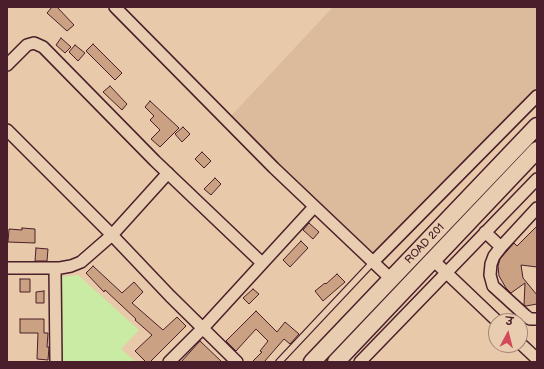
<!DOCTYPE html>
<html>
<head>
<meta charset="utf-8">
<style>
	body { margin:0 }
	#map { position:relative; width:544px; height:369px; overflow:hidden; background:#e8caab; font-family:"Balsamiq Sans","Playpen Sans Deva",sans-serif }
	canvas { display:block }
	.frame { position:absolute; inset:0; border:8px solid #4a1f2b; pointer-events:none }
	.north { position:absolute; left:488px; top:313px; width:40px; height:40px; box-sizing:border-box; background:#e9cdb0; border:1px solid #a9877b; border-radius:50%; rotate:7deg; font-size:11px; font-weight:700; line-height:16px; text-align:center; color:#4a1f2b }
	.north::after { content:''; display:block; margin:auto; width:14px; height:18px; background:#d1495b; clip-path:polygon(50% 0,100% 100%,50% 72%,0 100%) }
</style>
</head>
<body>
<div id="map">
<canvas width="544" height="369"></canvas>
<div class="frame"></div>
<div class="north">उ</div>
</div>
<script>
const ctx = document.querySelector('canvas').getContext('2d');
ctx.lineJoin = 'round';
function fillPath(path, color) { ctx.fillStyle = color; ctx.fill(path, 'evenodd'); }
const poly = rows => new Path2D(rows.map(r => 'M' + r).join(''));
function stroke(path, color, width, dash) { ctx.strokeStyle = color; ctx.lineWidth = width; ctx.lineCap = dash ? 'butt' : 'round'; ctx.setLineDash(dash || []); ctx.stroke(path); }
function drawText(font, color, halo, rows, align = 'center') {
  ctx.font = font + ' "Balsamiq Sans",sans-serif'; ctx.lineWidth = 3; ctx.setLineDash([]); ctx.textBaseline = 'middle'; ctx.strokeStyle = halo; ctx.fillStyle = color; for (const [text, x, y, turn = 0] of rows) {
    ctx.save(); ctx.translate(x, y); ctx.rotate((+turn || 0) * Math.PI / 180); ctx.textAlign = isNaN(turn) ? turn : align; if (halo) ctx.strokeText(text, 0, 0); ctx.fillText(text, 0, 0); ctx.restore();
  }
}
const built = poly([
	[333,7,537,7,537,89,373,254,229,118]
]);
const green = poly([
	[78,275,139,330,121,349,136,362,62,362,62,277]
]);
const building = poly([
	[52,7,57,7,74,25,67,31,47,13,52,7],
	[61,38,71,47,65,53,56,45,61,38],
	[93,44,122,73,115,80,86,51,93,44],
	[75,45,85,53,78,61,69,52,75,45],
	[110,86,127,104,122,110,103,92,110,86],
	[150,101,179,128,160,147,151,139,160,130,150,120,154,116,145,107,150,101],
	[183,127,190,134,182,142,175,134,183,127],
	[202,152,211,161,204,168,195,159,202,152],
	[215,178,221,184,211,195,204,189,215,178],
	[309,223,319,232,313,239,303,230,309,223],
	[537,226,537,267,521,265,523,278,537,295,537,304,526,306,524,305,525,283,511,293,506,288,499,276,498,266,500,259,514,243,517,246,537,226],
	[22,228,35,229,35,243,8,242,9,229,22,230,22,228],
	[301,241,308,248,290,267,283,260,301,241],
	[36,248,48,249,47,261,35,261,36,248],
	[93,266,122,293,134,282,143,292,132,303,163,330,177,317,186,326,150,362,146,362,135,351,152,335,135,320,136,319,105,290,104,292,86,273,93,266],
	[337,274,345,282,323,301,315,291,325,283,326,284,337,274],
	[20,279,30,279,30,292,20,292,20,279],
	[253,289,259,294,249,304,243,298,253,289],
	[44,291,44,303,36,303,36,292,44,291],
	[256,311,277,332,285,322,299,334,290,344,284,339,264,362,252,362,262,352,260,351,268,341,256,329,236,351,226,341,256,311],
	[20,319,44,319,44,333,48,333,47,347,49,347,48,360,37,359,38,333,20,333,20,319],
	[200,341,222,362,181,362,200,341]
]);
const service = poly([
	[279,362,373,262]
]);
const minor = poly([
	[115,7,274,168,391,279],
	[7,65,27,45,34,43,43,47,155,161,262,263],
	[7,130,112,235,170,296,237,362],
	[485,232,501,247,494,256,491,264,490,275,493,286,526,316,530,319,537,319],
	[501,247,537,208],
	[433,260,497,321],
	[373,262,537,96],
	[7,268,60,268,71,266,81,262,112,235,168,173],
	[55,268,56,362],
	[520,343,537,359],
	[169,362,203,328,314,207],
	[360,362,537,179]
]);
const secondary = poly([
	[312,362,537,126],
	[336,362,537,150]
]);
const streetNames = [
	["ROAD 201",425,244,-46]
];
fillPath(built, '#dcbb9d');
fillPath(green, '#c9eba3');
fillPath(building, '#caa183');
stroke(building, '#4a1f2b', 1);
stroke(service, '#4a1f2b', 8);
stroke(minor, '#4a1f2b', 14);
stroke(secondary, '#4a1f2b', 19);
stroke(service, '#e9cdb0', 5.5);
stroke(minor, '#e9cdb0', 11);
stroke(secondary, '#e9cdb0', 16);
drawText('11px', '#4a1f2b', '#e9cdb0', streetNames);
</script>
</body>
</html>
